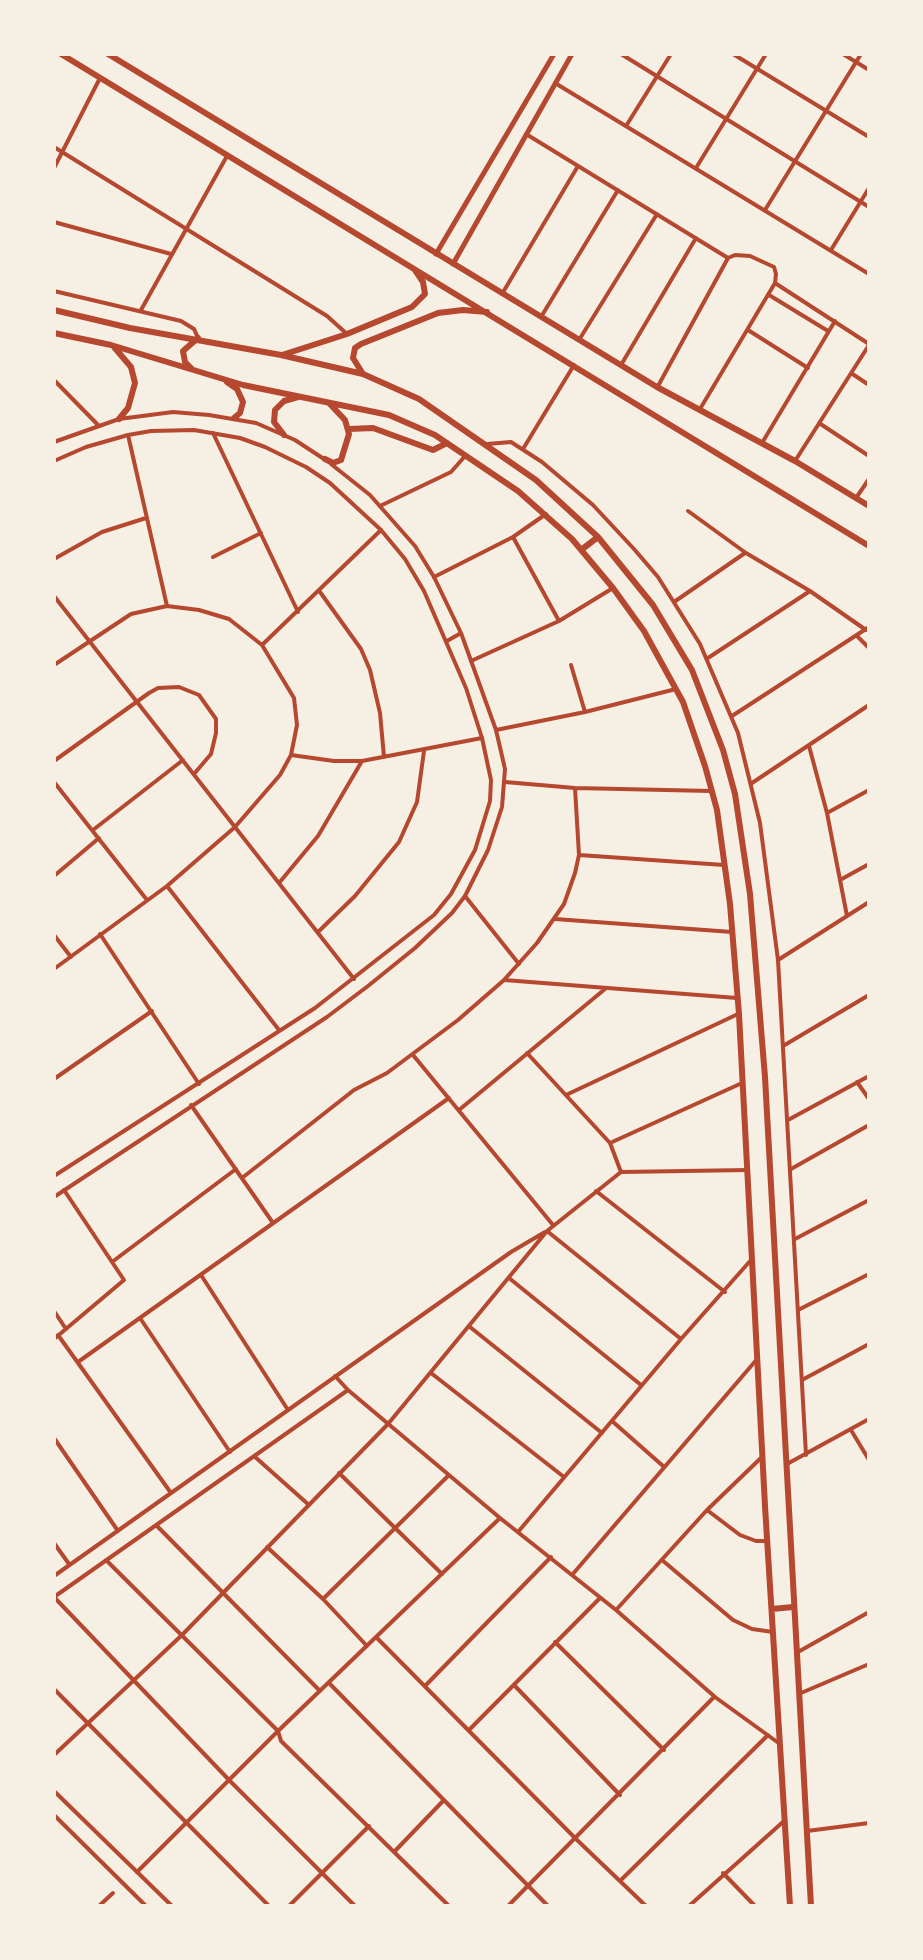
<!DOCTYPE html>
<html>
<head>
<meta charset="utf-8">
<style>
	body { margin:0 }
	#map { position:relative; width:923px; height:1960px; overflow:hidden; background:#f6efe4; font-family:"Noto Sans",sans-serif }
	canvas { display:block }
	.frame { position:absolute; inset:0; border:56px solid #f6efe4; pointer-events:none }
</style>
</head>
<body>
<div id="map">
<canvas width="923" height="1960"></canvas>
<div class="frame"></div>
</div>
<script>
const ctx = document.querySelector('canvas').getContext('2d');
ctx.lineJoin = 'round';
const poly = rows => new Path2D(rows.map(r => 'M' + r).join(''));
function stroke(path, color, width, dash) { ctx.strokeStyle = color; ctx.lineWidth = width; ctx.lineCap = dash ? 'butt' : 'round'; ctx.setLineDash(dash || []); ctx.stroke(path); }
const minor = poly([
	[621,54,869,207],
	[733,54,869,137],
	[843,54,869,70],
	[555,83,869,274],
	[626,126,671,54],
	[526,134,728,258],
	[54,147,327,316,347,334],
	[54,168,100,78],
	[696,168,766,54],
	[765,210,861,54],
	[54,222,171,254],
	[831,250,869,188],
	[775,283,869,344],
	[502,294,578,166],
	[769,295,828,331],
	[141,310,227,156],
	[541,317,618,190],
	[748,330,808,368],
	[579,340,657,214],
	[621,365,696,238],
	[851,373,869,385],
	[54,380,99,426],
	[658,386,728,258,735,255,750,256,774,267,776,274,775,283,700,409],
	[819,423,869,456],
	[213,433,298,612],
	[128,435,167,606],
	[762,443,835,321],
	[523,449,574,365],
	[795,461,869,345],
	[856,498,869,479],
	[380,506,451,472,466,455],
	[688,511,746,553,810,591,866,630],
	[513,537,559,621],
	[213,557,261,533],
	[54,559,102,532,146,518],
	[434,577,513,537,546,514],
	[320,592,361,649,370,670,380,713,384,757],
	[54,596,354,979],
	[674,602,745,553],
	[857,636,869,648],
	[262,645,381,530],
	[708,658,810,591],
	[471,661,559,621,613,588],
	[54,665,131,614,167,606,199,610,229,619,262,645,294,698,297,725,291,755,280,775,235,827,167,886,54,969],
	[571,665,585,712],
	[732,716,869,627],
	[496,730,585,712,676,689],
	[809,746,827,813,847,916],
	[291,755,334,761,362,761,482,738],
	[54,761,149,693,158,688,179,687,199,695,216,719,216,733,211,754,194,774],
	[54,782,147,900],
	[505,782,575,788,711,791],
	[752,783,869,705],
	[827,813,869,790],
	[93,830,183,760],
	[579,855,724,865],
	[54,876,99,838],
	[840,880,869,864],
	[279,883,318,836,362,761],
	[167,886,279,1030],
	[465,896,519,964],
	[555,919,732,932],
	[318,932,355,896,399,842,417,802,424,751],
	[100,934,199,1084],
	[54,935,71,957],
	[778,960,869,902],
	[504,980,737,998],
	[783,1046,869,995],
	[527,1053,610,1143,621,1172],
	[413,1055,553,1225],
	[54,1079,152,1011],
	[857,1082,869,1099],
	[566,1095,738,1014],
	[191,1105,273,1223],
	[459,1110,605,989],
	[788,1120,869,1076],
	[610,1143,742,1083],
	[791,1169,869,1125],
	[242,1178,354,1090,387,1073,458,1020,504,980,537,943,564,904,575,873,579,855,575,788],
	[596,1191,725,1292],
	[547,1231,681,1339],
	[795,1239,869,1200],
	[112,1262,236,1169],
	[201,1275,288,1410],
	[509,1278,641,1385],
	[798,1310,869,1274],
	[54,1311,66,1329],
	[140,1318,230,1452],
	[470,1327,602,1433],
	[58,1335,171,1493],
	[54,1339,124,1280,64,1190],
	[78,1362,449,1098],
	[431,1373,564,1477],
	[335,1376,348,1390,500,1518,616,1610,715,1697,780,1744],
	[802,1380,869,1344],
	[612,1421,663,1466],
	[851,1430,869,1460],
	[54,1438,118,1531],
	[254,1456,309,1505],
	[787,1464,869,1419],
	[339,1473,442,1574],
	[707,1510,740,1535,756,1541,767,1541],
	[156,1525,320,1691],
	[518,1532,681,1339,751,1260],
	[54,1543,69,1564],
	[267,1547,323,1599,367,1646],
	[106,1560,278,1731,281,1741,449,1906],
	[662,1560,733,1620,752,1629,773,1632],
	[572,1575,758,1358],
	[54,1576,511,1252,545,1232],
	[54,1597,230,1781,355,1906],
	[54,1597,348,1390],
	[323,1599,449,1475],
	[616,1610,707,1510,763,1456],
	[376,1637,576,1839,646,1906],
	[555,1642,664,1750],
	[798,1652,869,1612],
	[329,1683,548,1906],
	[514,1685,620,1795],
	[425,1686,551,1557],
	[54,1689,269,1906],
	[469,1730,600,1598],
	[54,1755,182,1635,388,1424,547,1231,621,1172,748,1170],
	[807,1831,869,1823],
	[395,1851,443,1801],
	[137,1872,278,1731,500,1518],
	[723,1873,755,1906],
	[620,1881,768,1735],
	[99,1906,113,1893],
	[289,1906,369,1826],
	[508,1906,714,1697],
	[689,1906,784,1821]
]);
const tertiary = poly([
	[54,291,181,321,194,329,198,338],
	[54,442,119,419,173,412,209,415,256,423,295,440,324,459],
	[487,444,511,442,542,462,593,505,634,549,658,577,700,644,738,733,760,823,778,960,806,1455],
	[54,461,86,447,128,435,151,431,194,430,240,438,265,447,306,467,330,483,381,530,405,559,424,591,466,688,482,738,491,780,490,801,475,850,451,894,434,915,315,1008,54,1176],
	[447,641,461,633],
	[54,1197,327,1017,368,986,415,948,452,913,465,896,488,850,502,807,505,769,496,730,461,633,434,577,415,546,370,495,331,464],
	[801,1693,869,1664],
	[54,1791,172,1906],
	[54,1815,146,1906]
]);
const secondary = poly([
	[436,254,554,54],
	[453,264,572,54]
]);
const primary = poly([
	[61,54,869,546],
	[108,54,657,387,795,461,869,506],
	[54,310,130,328,281,355,363,374,419,399,536,480,598,537,653,605,692,670,723,750,735,794,750,894,765,1077,811,1906],
	[54,333,111,345,243,385,389,415,435,435,518,491,572,539,613,588,644,631,683,702,705,766,717,810,730,904,739,1014,765,1506,790,1906],
	[114,347,131,367,135,383,128,408,119,419],
	[282,355,347,334,412,307,425,294,423,282,415,270],
	[191,368,185,362,183,351,198,338],
	[363,374,353,358,355,348,361,344,438,313,463,310,487,312],
	[227,382,237,389,243,402,240,413,234,418],
	[349,429,373,428,433,450,447,443],
	[284,435,274,422,275,410,284,401,298,397],
	[325,459,333,463,341,460,349,434,345,420,329,403],
	[581,550,598,537],
	[772,1609,793,1607]
]);
stroke(minor, '#b5482f', 4);
stroke(tertiary, '#b5482f', 4);
stroke(secondary, '#b5482f', 5);
stroke(primary, '#b5482f', 6);
</script>
</body>
</html>
